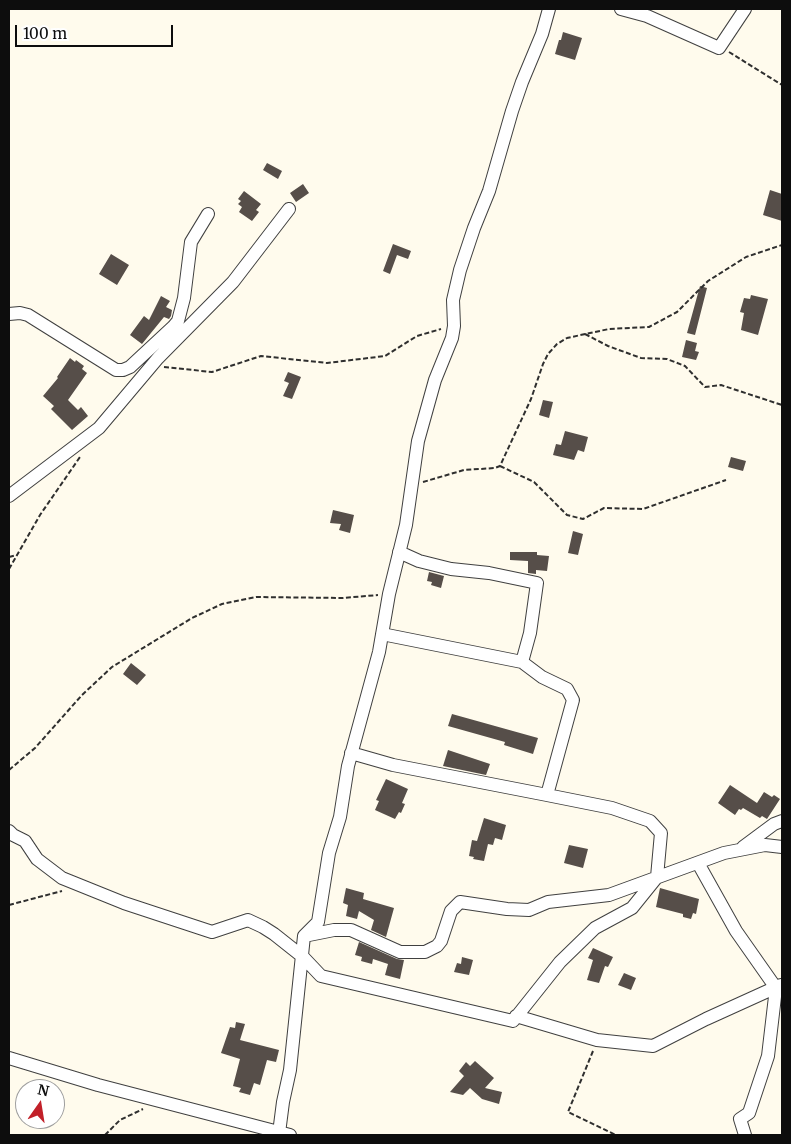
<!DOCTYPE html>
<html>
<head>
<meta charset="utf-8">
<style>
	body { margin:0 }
	#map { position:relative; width:791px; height:1144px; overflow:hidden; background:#fffbed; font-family:Merriweather,serif }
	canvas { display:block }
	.frame { position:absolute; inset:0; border:10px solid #0d0d0d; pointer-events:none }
	.north { position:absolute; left:15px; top:1079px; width:50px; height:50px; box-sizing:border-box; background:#fff; border:1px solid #9e9e9e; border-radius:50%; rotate:13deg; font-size:14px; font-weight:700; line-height:20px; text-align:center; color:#0d0d0d }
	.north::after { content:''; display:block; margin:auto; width:18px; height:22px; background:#c22029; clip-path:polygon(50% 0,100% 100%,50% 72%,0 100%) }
	.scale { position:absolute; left:15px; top:25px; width:158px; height:22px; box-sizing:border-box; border:2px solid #0d0d0d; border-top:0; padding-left:6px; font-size:15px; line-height:18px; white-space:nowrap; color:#0d0d0d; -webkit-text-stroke:4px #fff; paint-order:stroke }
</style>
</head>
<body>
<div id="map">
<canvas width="791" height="1144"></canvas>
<div class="frame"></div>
<div class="north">N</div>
<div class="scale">100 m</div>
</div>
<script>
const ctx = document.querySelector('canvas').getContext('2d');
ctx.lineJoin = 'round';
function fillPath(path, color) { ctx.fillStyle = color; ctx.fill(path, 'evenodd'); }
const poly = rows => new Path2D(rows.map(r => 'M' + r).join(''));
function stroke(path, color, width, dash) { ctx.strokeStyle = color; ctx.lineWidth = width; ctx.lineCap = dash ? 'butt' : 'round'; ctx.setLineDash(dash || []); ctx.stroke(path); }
const building = poly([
	[563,32,582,38,575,60,555,54,559,40,561,40],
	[267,163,282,171,278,179,263,170],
	[303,184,309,193,296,202,290,193],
	[770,190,782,194,782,221,763,215],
	[244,191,261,204,256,210,259,212,252,221,239,212,242,207,238,204,241,201,238,199],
	[393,244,411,251,408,259,397,255,390,274,383,271],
	[111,254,129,265,117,285,99,274],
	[700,286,707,288,695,335,687,333],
	[751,295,768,299,758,335,741,330,744,313,740,312,744,298,750,299],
	[161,296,170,301,166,307,172,310,171,316,169,319,164,317,142,344,130,335,144,316,149,320],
	[686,340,697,343,695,351,699,352,696,360,682,357],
	[70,358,75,362,76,360,84,366,82,369,87,373,68,400,78,410,81,407,88,416,72,430,51,409,54,406,43,396,58,378,57,377],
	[288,372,301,377,292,399,283,396,289,383,284,381],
	[543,400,553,402,549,418,539,415],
	[565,431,588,437,584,452,578,450,574,460,553,455,556,444,561,445],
	[731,457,746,461,743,471,728,467],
	[333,510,354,515,350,533,339,530,341,524,330,523],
	[573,531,583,534,578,555,568,553],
	[510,552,537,552,537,555,549,556,547,571,536,570,536,574,528,573,528,561,510,560],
	[429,572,444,576,441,588,431,585,432,582,427,581],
	[131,663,146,675,137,685,123,674],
	[452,714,538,738,533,754,504,745,505,742,448,726],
	[448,750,490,764,486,775,443,766],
	[386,779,408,789,402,803,405,804,401,813,399,812,395,819,375,810,379,801,376,800],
	[730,785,757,803,764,792,772,797,774,795,780,799,767,819,762,816,760,818,743,808,741,810,739,809,735,815,718,803],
	[484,818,506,825,502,840,495,838,493,845,488,844,484,861,473,859,474,857,469,856,472,840,477,841],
	[569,845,588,849,583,868,564,863],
	[346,888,364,893,363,899,394,908,386,937,371,930,374,920,359,911,357,919,346,916,348,905,343,903],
	[660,888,699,899,696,914,693,913,691,919,683,917,683,914,656,907],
	[359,942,397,959,404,960,400,979,385,975,388,964,373,959,372,964,361,961,362,957,355,955],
	[593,948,613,957,608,967,605,966,599,983,587,980,593,960,588,958],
	[462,957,473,960,469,975,454,972,457,963,461,964],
	[624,973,636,978,631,990,618,985],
	[236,1022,245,1024,240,1040,279,1050,276,1062,267,1060,260,1085,254,1083,250,1095,239,1092,241,1088,233,1086,240,1059,221,1053,230,1027,235,1028],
	[475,1061,494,1078,485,1088,502,1092,499,1104,482,1099,470,1088,463,1095,450,1092,464,1076,459,1071,466,1062,470,1066]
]);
const path = poly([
	[729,52,782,85],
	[585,334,608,346,641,358,667,359,685,366,705,387,721,385,782,405],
	[164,367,212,372,261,356,327,363,385,356,417,336,441,329],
	[500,466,534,482,567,515,583,519,604,508,643,509,726,480],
	[423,482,464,470,495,468,500,466,531,399,543,364,548,354,557,344,567,338,590,333,609,329,649,327,677,312,708,281,746,257,782,245],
	[9,557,17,555],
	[9,569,40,515,80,457],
	[9,770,35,748,82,695,112,667,192,618,222,604,256,597,343,598,378,595],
	[9,905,62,891],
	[593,1051,568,1112,616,1135],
	[105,1135,120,1120,143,1109]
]);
const minor = poly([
	[621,9,647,16,719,48,745,9],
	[9,314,20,313,28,315,116,370,123,370,130,367,173,327,178,321,184,298,191,242,208,214],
	[9,496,99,428,158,358,233,282,289,209],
	[382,634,522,662],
	[351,753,393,765,547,795],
	[9,831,13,835,25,841,37,859,62,878,124,903,212,932,248,920,263,927,274,934,303,957,321,976,513,1021,560,962,595,928,632,908,657,877,661,833,650,821,612,808,547,795,573,700,567,689,542,677,522,662,530,633,537,583,489,573,451,569,419,561,399,552],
	[743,847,774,824,782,821],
	[698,863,736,931,776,988,768,1056,749,1113,740,1119,745,1135],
	[304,936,334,930,351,930,400,952,425,952,437,946,441,941,451,911,460,902,507,909,529,910,548,902,609,895,724,853,765,845,782,847],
	[516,1016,597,1040,653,1046,706,1019,781,985],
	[9,1058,98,1085,290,1135],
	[277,1135,279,1133,283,1102,290,1070,304,936,318,922,329,853,340,817,348,766,379,652,389,594,406,525,418,441,435,380,452,338,454,326,453,300,460,270,474,228,489,191,512,111,522,82,542,34,549,9]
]);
fillPath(building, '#564e49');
stroke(minor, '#404040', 14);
stroke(path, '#2f2f2f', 2, [5, 2.5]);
stroke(minor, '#fff', 12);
</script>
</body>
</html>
